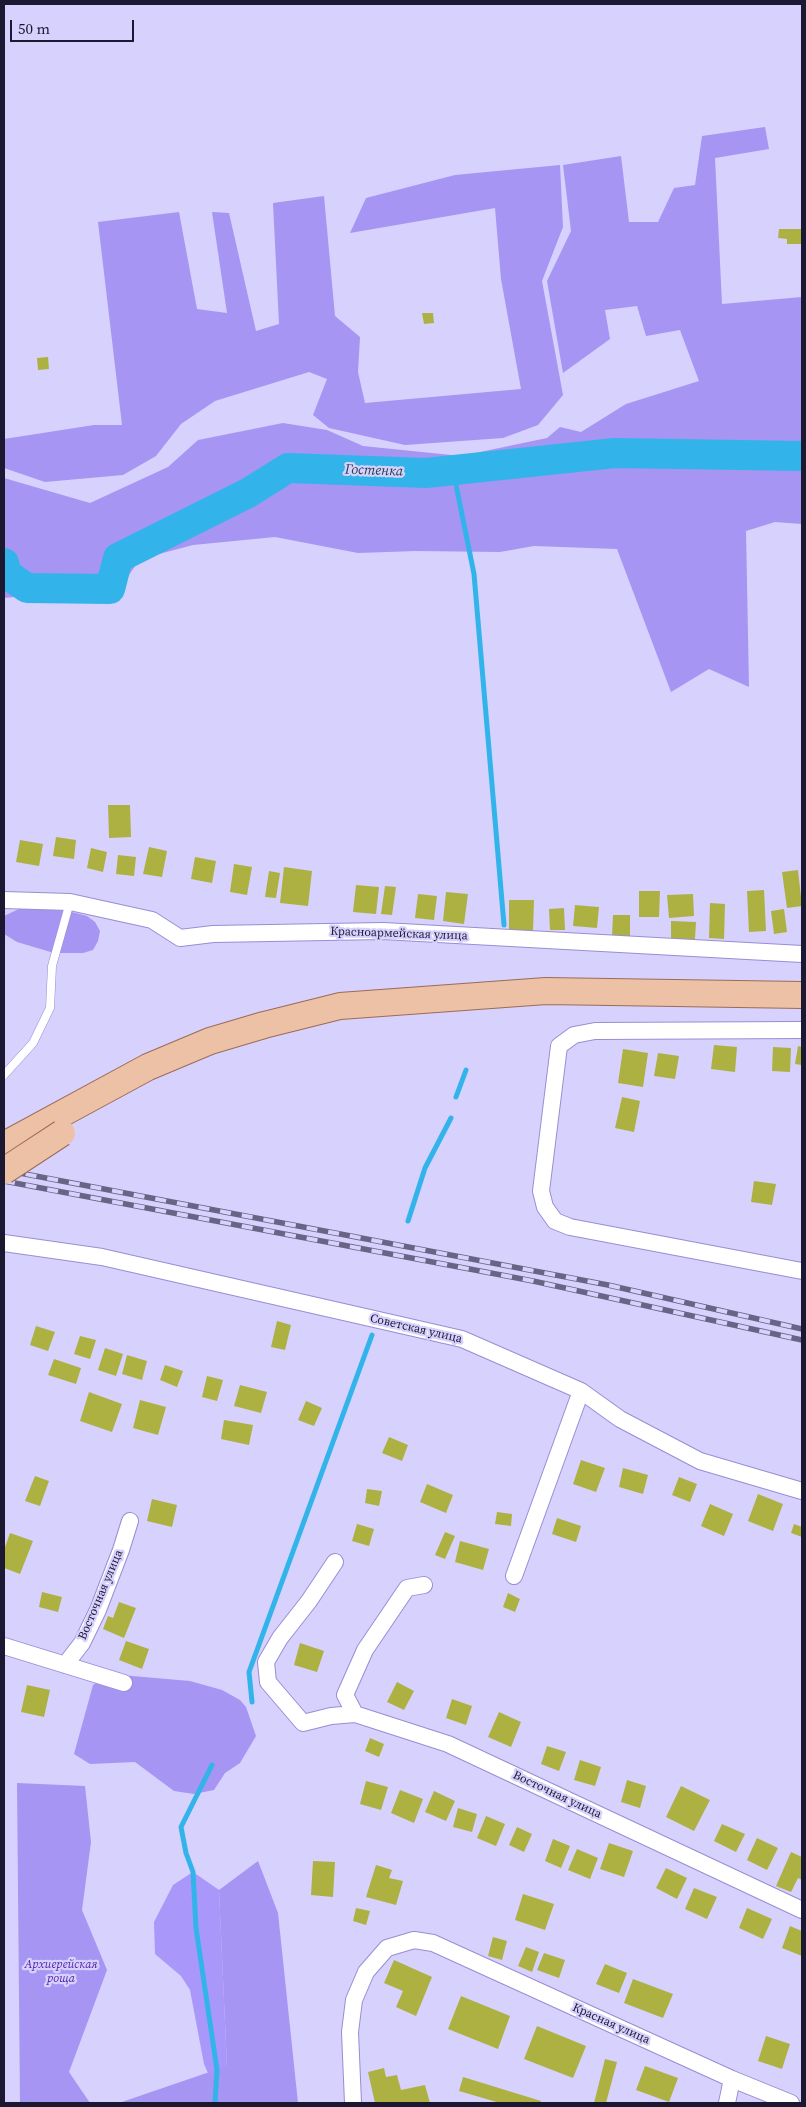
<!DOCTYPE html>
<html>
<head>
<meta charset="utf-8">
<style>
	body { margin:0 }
	#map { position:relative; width:806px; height:2107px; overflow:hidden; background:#d7d1fd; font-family:"Source Serif 4",serif }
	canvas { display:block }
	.frame { position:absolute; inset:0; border:5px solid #1d1832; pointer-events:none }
	.scale { position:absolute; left:10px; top:20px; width:124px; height:22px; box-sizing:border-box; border:2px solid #1d1832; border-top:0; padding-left:6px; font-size:15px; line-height:18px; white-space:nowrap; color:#1d1832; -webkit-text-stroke:4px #d7d1fd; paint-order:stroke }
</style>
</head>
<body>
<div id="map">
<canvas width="806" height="2107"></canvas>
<div class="frame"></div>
<div class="scale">50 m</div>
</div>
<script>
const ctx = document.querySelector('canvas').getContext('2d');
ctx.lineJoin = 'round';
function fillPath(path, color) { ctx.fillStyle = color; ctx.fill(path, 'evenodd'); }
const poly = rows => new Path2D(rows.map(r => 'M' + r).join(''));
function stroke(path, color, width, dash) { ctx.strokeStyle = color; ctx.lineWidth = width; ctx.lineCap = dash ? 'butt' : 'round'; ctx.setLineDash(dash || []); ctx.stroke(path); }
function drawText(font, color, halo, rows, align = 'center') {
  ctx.font = font + ' "Source Serif 4",serif'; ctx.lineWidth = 4.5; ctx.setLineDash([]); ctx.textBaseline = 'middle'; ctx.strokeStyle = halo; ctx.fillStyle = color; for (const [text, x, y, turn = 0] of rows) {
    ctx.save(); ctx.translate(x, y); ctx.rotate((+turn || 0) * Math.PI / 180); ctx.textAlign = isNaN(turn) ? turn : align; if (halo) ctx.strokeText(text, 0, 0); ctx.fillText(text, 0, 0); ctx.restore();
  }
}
const green = poly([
	[193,1872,219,1890,227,2067,208,2073,204,2064,190,1990,181,1976,155,1954,154,1922,173,1885]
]);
const forest = poly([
	[765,127,769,149,715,158,722,304,802,297,802,524,775,522,746,531,749,687,709,669,671,692,617,549,534,546,500,552,416,551,358,553,275,537,193,545,140,559,113,598,45,594,4,598,4,478,90,503,168,467,198,440,283,423,327,430,363,446,461,456,547,438,560,427,581,432,626,404,699,381,680,330,646,336,637,306,605,310,610,339,563,373,547,281,571,231,563,165,621,156,629,222,658,222,674,188,695,185,702,136],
	[560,165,563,227,542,281,563,395,538,425,503,438,405,445,329,428,313,415,327,379,309,372,215,401,181,424,156,456,123,475,45,482,4,468,4,439,94,425,122,425,98,222,179,212,197,309,227,313,212,212,229,213,256,331,279,324,273,203,324,196,335,316,360,337,358,372,365,403,521,389,501,279,495,208,350,233,366,198,455,175],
	[21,908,68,911,87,916,95,922,100,931,98,941,93,950,83,953,54,953,17,942,4,934,4,916],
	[109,1674,190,1681,222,1690,240,1700,246,1707,256,1736,240,1763,225,1773,214,1790,194,1794,174,1791,135,1762,90,1764,74,1754,93,1685],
	[17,1783,85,1786,91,1842,82,1910,107,1970,69,2072,90,2103,20,2103],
	[258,1861,278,1913,298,2103,119,2103,227,2066,219,1890]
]);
const stream = poly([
	[453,470,474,574,504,925],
	[456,1097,466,1070],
	[408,1221,425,1168,451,1118],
	[252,1702,249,1672,372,1335],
	[212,1765,181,1827,186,1853,193,1872,196,1928,217,2070,215,2103]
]);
const river = poly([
	[4,563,7,574,27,588,110,589,118,558,248,493,288,468,426,473,615,453,802,456]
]);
const building = poly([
	[779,229,802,229,802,244,787,244,787,239,778,238],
	[422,313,433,313,434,323,424,324],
	[48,357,49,369,38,370,37,358],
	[108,805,130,805,131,837,109,838],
	[56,837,76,840,74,859,53,856],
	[20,840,43,844,39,866,16,862],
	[149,847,167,851,162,877,143,874],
	[91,848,107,852,103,872,87,868],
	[118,855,136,857,134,876,116,874],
	[195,857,216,861,212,883,191,879],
	[234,864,252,867,247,895,230,892],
	[284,867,312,871,308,906,280,903],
	[798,870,802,906,787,908,782,872],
	[269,871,280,873,276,898,265,897],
	[356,885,379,887,376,914,353,912],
	[385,886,396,887,392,915,381,914],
	[764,890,766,931,749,932,747,891],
	[639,891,660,891,659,917,639,917],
	[446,892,468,894,464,924,443,921],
	[418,894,437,896,434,920,415,918],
	[693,894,694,916,669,918,667,895],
	[509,900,534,900,533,931,509,930],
	[710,903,725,904,724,939,709,938],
	[575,905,599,907,597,928,573,926],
	[564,908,565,930,550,930,549,909],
	[784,909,787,932,774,934,771,911],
	[613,915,630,915,630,936,612,936],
	[671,921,696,922,695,939,671,939],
	[714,1045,737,1047,735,1072,711,1069],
	[798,1046,802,1047,802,1065,795,1064],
	[773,1047,791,1048,790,1072,772,1071],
	[623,1049,648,1053,643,1087,618,1083],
	[658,1053,679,1056,675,1079,654,1076],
	[622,1097,640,1101,634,1132,615,1128],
	[754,1181,776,1184,772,1205,751,1202],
	[277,1321,291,1325,285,1350,271,1347],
	[36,1326,55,1332,48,1351,30,1345],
	[80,1336,96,1340,90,1359,74,1354],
	[105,1348,123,1354,116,1376,98,1370],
	[127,1355,147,1361,142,1380,122,1374],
	[54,1359,81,1368,76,1384,48,1375],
	[165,1365,183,1371,177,1387,160,1380],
	[207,1376,223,1380,217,1401,202,1397],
	[240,1385,267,1392,261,1413,234,1406],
	[89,1392,122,1404,112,1432,80,1421],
	[140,1400,166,1407,158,1435,133,1428],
	[306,1401,322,1408,314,1426,298,1420],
	[224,1420,253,1425,249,1445,221,1439],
	[389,1437,408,1445,402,1461,382,1453],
	[581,1460,605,1468,596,1492,573,1484],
	[623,1468,648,1475,643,1494,619,1487],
	[35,1476,49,1481,40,1506,25,1501],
	[679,1477,697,1484,690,1502,672,1495],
	[427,1484,453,1495,446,1513,420,1502],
	[367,1489,382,1491,379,1506,365,1503],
	[758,1494,783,1504,773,1531,748,1521],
	[152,1499,177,1505,172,1527,147,1521],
	[710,1504,733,1514,724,1536,701,1526],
	[497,1512,512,1514,511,1526,495,1524],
	[557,1518,581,1526,576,1542,552,1534],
	[357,1524,374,1529,369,1546,352,1541],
	[794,1524,802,1527,802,1537,791,1533],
	[445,1532,455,1536,445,1559,435,1555],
	[10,1533,33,1541,20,1574,4,1568,4,1550],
	[460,1541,489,1549,483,1570,455,1562],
	[42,1592,62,1597,58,1612,39,1607],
	[508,1593,520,1599,515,1612,503,1607],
	[119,1602,136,1608,124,1638,103,1629,108,1616,113,1618],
	[126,1641,149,1649,142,1669,119,1660],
	[300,1643,324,1651,317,1672,294,1665],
	[397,1682,414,1691,404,1710,387,1702],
	[27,1685,50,1690,44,1717,21,1712],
	[452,1699,472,1706,466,1725,446,1718],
	[499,1712,521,1722,511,1747,488,1737],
	[370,1738,384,1744,379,1757,365,1751],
	[547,1746,566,1752,559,1771,541,1764],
	[580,1760,601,1767,595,1786,574,1780],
	[627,1780,646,1786,640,1808,621,1802],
	[366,1781,388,1787,381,1810,360,1804],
	[681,1786,710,1800,694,1831,666,1817],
	[400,1790,423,1799,414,1823,391,1813],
	[434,1791,455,1801,446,1821,425,1812],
	[458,1808,477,1814,472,1832,453,1827],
	[486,1816,505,1824,496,1846,477,1838],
	[722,1824,745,1834,736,1852,714,1841],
	[517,1827,532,1834,524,1852,509,1845],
	[757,1838,778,1848,767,1870,747,1860],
	[553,1839,570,1846,561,1868,545,1861],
	[609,1843,633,1851,624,1877,600,1869],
	[577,1849,598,1858,590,1879,568,1870],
	[791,1852,802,1857,802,1880,798,1878,791,1892,776,1886],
	[313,1861,335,1862,333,1897,311,1895],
	[376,1865,392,1870,389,1878,403,1881,396,1905,366,1897],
	[666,1868,687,1878,677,1899,656,1888],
	[694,1888,717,1897,707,1919,685,1909],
	[523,1894,554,1904,545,1930,515,1920],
	[356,1908,370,1911,366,1925,353,1921],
	[747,1908,772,1919,763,1939,739,1928],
	[790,1926,802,1931,802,1956,782,1948],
	[493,1937,507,1941,502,1960,488,1956],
	[526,1947,539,1952,532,1972,518,1966],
	[544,1953,565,1960,559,1978,537,1970],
	[394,1960,432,1977,416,2016,396,2007,403,1991,384,1983],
	[605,1964,627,1973,619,1993,596,1984],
	[633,1979,673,1994,663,2018,624,2003],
	[461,1996,510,2016,498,2049,448,2029],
	[537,2026,586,2046,573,2078,524,2059],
	[766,2036,790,2044,782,2069,758,2061],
	[605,2059,617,2062,606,2103,594,2103],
	[645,2066,678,2078,669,2102,636,2090],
	[384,2068,386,2077,397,2075,401,2090,425,2085,430,2103,375,2103,368,2072],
	[463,2077,541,2101,540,2103,500,2103,459,2091]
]);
const lane = poly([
	[4,1075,33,1043,50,1008,52,966,70,902]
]);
const street = poly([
	[4,900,70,902,152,920,180,938,213,934,383,931,802,954],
	[802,1030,595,1031,574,1035,559,1046,541,1191,545,1207,555,1221,570,1227,802,1271],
	[4,1243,102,1257,462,1339,581,1391,620,1419,700,1461,802,1491],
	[335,1562,309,1601,280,1638,266,1662,268,1682,303,1723,331,1716,355,1714,448,1744,802,1910],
	[514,1576,581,1391],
	[4,1646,124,1683],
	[65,1665,82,1643,98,1610,121,1550,130,1521],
	[355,1714,345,1695,365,1650,407,1588,424,1585],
	[353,2103,350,2032,354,2000,366,1972,387,1948,414,1940,433,1943,732,2079,791,2103],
	[727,2103,732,2079]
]);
const primary = poly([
	[4,1145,148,1067,210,1041,264,1025,340,1006,546,991,802,995]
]);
const rail = poly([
	[4,1170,608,1285,802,1329],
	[4,1181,533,1281,802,1340]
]);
const primaryBridge = poly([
	[4,1171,62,1133]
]);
const streetNames = [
	["Красноармейская улица",399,934,2],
	["Советская улица",416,1329,13],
	["Восточная улица",101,1595,-67],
	["Восточная улица",557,1795,25],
	["Красная улица",611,2024,24]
];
const parkNames = [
	["Архиерейская",61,1965],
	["роща",61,1979]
];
const waterNames = [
	["Гостенка",374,471,2]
];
fillPath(green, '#a997f9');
fillPath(forest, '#a695f2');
stroke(stream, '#32b4ea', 5);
stroke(river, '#32b4ea', 30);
fillPath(building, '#adb142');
stroke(lane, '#998dd3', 9);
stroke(street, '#998dd3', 18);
stroke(primary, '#9c6b57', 28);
stroke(lane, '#fff', 8);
stroke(street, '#fff', 16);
stroke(primary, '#ecc1a6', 26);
stroke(rail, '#696485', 5.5);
stroke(rail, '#d7d1fd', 4, [11]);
stroke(primaryBridge, '#9c6b57', 28, []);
stroke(primaryBridge, '#ecc1a6', 26);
drawText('12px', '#1d1832', '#d7d1fd', streetNames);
drawText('italic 12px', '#5222aa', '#d7d1fd', parkNames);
drawText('italic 14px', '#1f3946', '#d7d1fd', waterNames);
</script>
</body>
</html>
